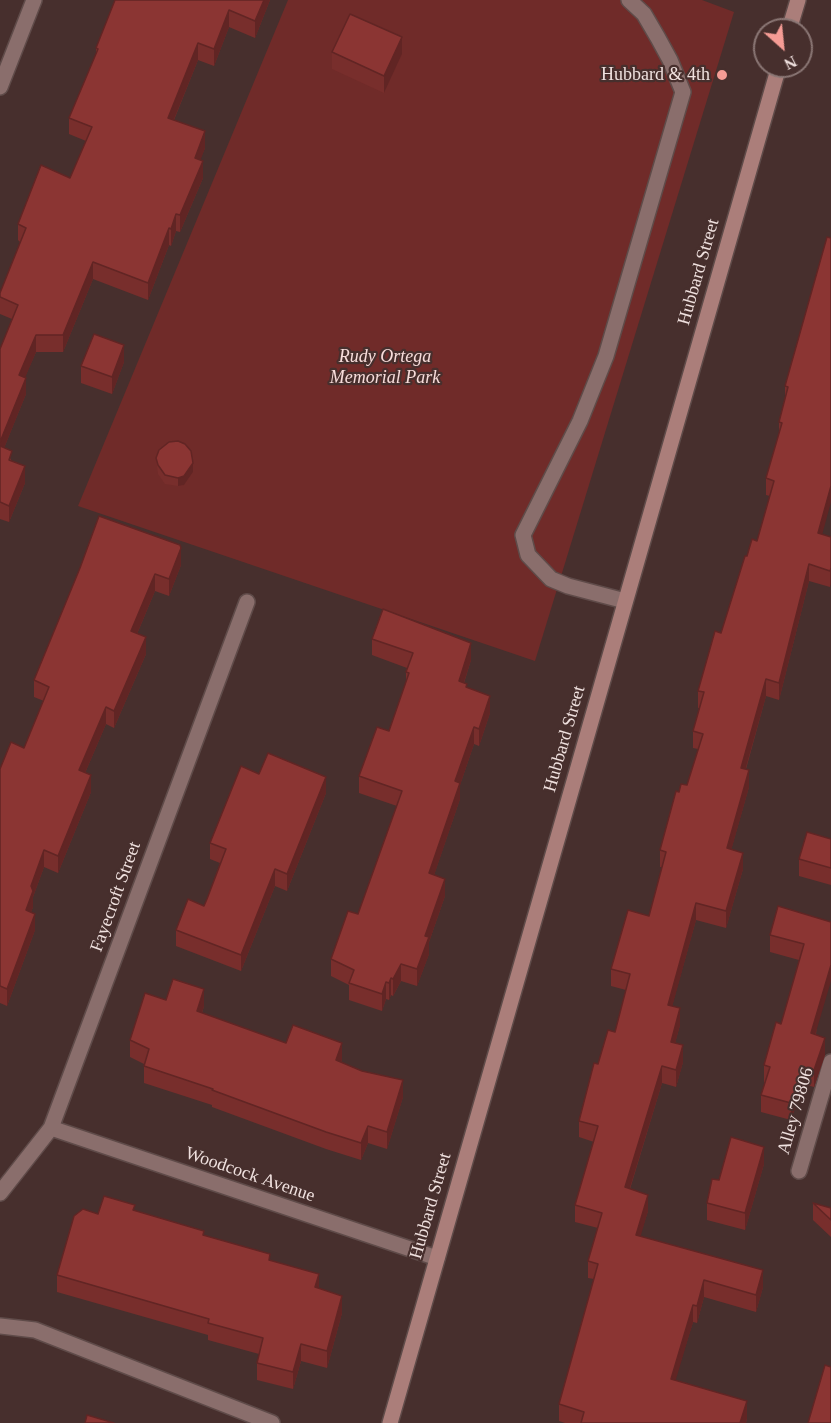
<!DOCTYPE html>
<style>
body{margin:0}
#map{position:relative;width:831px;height:1423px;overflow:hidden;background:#472f2d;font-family:"Times New Roman",serif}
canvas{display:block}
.north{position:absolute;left:753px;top:18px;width:60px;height:60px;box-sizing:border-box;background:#472f2d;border:2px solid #8a7674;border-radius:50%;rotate:153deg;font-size:16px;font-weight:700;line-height:24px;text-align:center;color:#efe0de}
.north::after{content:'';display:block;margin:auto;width:21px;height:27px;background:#f59c95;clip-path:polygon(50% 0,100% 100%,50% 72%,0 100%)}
</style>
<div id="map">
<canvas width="831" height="1423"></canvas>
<div class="north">N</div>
</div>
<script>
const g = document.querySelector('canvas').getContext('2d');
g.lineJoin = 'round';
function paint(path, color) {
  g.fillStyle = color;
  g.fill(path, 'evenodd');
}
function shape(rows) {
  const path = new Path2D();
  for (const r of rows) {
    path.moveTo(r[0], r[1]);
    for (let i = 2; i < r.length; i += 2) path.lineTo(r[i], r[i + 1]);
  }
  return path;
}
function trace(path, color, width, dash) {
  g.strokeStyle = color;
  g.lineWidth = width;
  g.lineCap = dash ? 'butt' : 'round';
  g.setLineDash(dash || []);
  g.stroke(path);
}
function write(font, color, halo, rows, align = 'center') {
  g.font = font + ' "Times New Roman",serif';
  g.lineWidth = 4.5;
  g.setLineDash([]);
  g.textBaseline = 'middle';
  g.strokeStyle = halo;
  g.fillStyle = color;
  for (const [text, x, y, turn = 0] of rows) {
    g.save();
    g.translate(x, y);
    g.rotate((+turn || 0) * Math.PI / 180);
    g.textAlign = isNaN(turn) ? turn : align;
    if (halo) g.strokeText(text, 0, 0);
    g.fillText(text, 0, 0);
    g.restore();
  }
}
paint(shape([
 [288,0,702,0,734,12,535,661,78,506]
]), '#702b29');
const lane = shape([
 [625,601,568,586,551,579,528,555,523,535,580,421,606,356,683,92,670,60,658,38,644,14,629,0],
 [799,1171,831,1062],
 [0,1326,35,1330,272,1423]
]);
const street = shape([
 [0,87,34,0],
 [51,1128,437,1258],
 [0,1193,51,1128,247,602]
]);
const secondary = shape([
 [789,30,798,0],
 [390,1423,779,66]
]);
trace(lane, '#5f4b49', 18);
trace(street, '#5f4b49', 18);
trace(secondary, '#5f4b49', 18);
trace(lane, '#8a6e6c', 15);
trace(street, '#8a6e6c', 15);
trace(secondary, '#ab7e7a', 15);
paint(shape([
 [115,0,270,0,255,38,229,27,214,66,198,60,174,120,205,148,200,160,203,178,180,232,176,231,171,246,169,245,148,300,93,279,63,352,36,352,25,377,26,394,4,448,25,483,9,522,0,519,0,349,12,319,0,314,0,293,20,242,18,240,18,224,70,178,86,141,69,134,69,118,96,54,96,48],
 [332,52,402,54,384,93,332,69],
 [792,361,822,534,831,537,830,587,809,581,779,700,766,696,746,769,749,787,731,850,743,869,726,928,696,920,672,1006,680,1025,675,1043,683,1062,676,1087,662,1083,630,1189,648,1211,640,1236,763,1287,756,1312,704,1297,697,1323,693,1322,675,1380,747,1418,746,1423,565,1423,559,1421,559,1404,594,1279,588,1278,588,1261,598,1228,575,1222,575,1205,594,1142,579,1137,579,1121,598,1064,615,1032,626,990,611,986,611,969,649,916,662,867,660,867,660,850,679,792,687,785,698,749,693,748,693,731,700,708,698,708,698,691,721,633,747,556,757,541,770,496,766,495,766,478,779,433,779,422,785,397,785,386],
 [124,362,112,394,81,383,81,366],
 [156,458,193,472,184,485,178,486,165,484,158,474],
 [181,565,169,596,155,591,137,634,146,654,114,728,106,724,85,773,91,792,58,873,44,867,33,897,33,907,31,912,35,930,7,1006,0,1003,0,769,24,748,44,701,34,697,34,680,80,568],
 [372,639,471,660,464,683,467,688,490,713,479,746,474,744,460,785,460,799,434,875,445,896,429,942,429,954,417,986,401,981,393,996,391,995,389,1000,386,999,382,1011,349,1000,349,985,331,976,331,959,358,914,397,806,359,793,359,776,389,731,406,684,406,672,407,668,372,655],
 [259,774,326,793,287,891,275,886,241,971,176,946,176,930,204,906,207,899,220,863,210,859,210,843],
 [831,839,831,885,799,876,799,859],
 [831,922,816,1034,825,1055,814,1087,803,1084,791,1120,761,1112,761,1095,765,1083,764,1082,764,1065,781,1024,799,960,770,952,770,935],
 [166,1000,204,1006,202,1013,286,1043,342,1060,341,1062,403,1097,387,1149,368,1143,361,1160,326,1149,212,1107,212,1105,144,1083,144,1064,130,1057,130,1040],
 [764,1164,745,1230,707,1220,707,1203,719,1180],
 [813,1203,831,1208,831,1237,813,1220],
 [135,1211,270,1261,319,1288,342,1313,327,1368,301,1361,293,1389,257,1380,257,1363,259,1354,208,1340,208,1335,57,1292,57,1275]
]), '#782e2c');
paint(shape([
 [264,0,270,0,255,38,255,21],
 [229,10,229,27,214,66,214,49],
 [402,37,402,54,384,93,384,76],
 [198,43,198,60,168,134,168,118],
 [205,131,205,148,195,175,195,158],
 [203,161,203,178,180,232,180,215],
 [176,214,176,231,171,246,171,229],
 [169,228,169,245,148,300,148,283],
 [93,262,93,279,63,352,63,335],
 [36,335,36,352,19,392,19,375],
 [124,345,124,362,112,394,112,377],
 [26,378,26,394,0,458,0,442],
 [193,463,193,472,184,485,178,486,178,478],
 [25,466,25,483,9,522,9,506],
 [831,486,831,502,818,550,818,533],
 [181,548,181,565,169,596,169,579],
 [809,564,809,581,779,700,779,683],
 [831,568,831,584,830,587,830,571],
 [155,574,155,591,131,648,131,631],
 [146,637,146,654,114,728,114,711],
 [471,643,471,660,459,698,459,681],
 [766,679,766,696,741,785,741,768],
 [490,696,490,713,479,746,479,729],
 [106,707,106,724,79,787,79,770],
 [474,727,474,744,460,785,460,799,429,890,429,873,455,781],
 [749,770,749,787,727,865,727,848],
 [91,775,91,792,58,873,58,856],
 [326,777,326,793,287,891,287,874],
 [44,850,44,867,33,897,33,907,26,927,26,910,31,886],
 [743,853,743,869,726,928,726,911],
 [275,869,275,886,241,971,241,955],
 [445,879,445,896,429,942,429,954,417,986,417,969,425,936],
 [696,903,696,920,668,1022,668,1005],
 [35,914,35,930,7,1006,7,989],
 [401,964,401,981,393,996,393,979],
 [831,965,831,981,811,1049,811,1033],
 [391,978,391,995,389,1000,389,983],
 [386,982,386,999,382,1011,382,994],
 [204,989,204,1006,197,1028,197,1011],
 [680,1008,680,1025,671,1059,671,1042],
 [825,1038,825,1055,814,1087,814,1070],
 [342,1043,342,1060,336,1077,336,1060],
 [683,1045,683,1062,676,1087,676,1070],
 [662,1066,662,1083,625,1204,625,1187],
 [803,1067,803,1084,791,1120,791,1103],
 [403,1080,403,1097,387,1149,387,1132],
 [368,1126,368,1143,361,1160,361,1143],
 [764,1147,764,1164,745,1230,745,1213],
 [648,1195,648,1211,636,1252,636,1235],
 [763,1270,763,1287,756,1312,756,1295],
 [319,1274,319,1291,315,1287],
 [704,1280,704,1297,697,1323,697,1306],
 [342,1296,342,1313,327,1368,327,1351],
 [693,1305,693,1322,671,1396,671,1379],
 [301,1344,301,1361,293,1389,293,1372],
 [747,1401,747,1418,746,1423,740,1423]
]), '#612524');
const building = shape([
 [115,0,264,0,255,21,229,10,214,49,198,43,168,118,205,131,195,158,203,161,180,215,176,214,171,229,169,228,148,283,93,262,63,335,36,335,19,375,26,378,0,442,0,349,18,305,0,297,0,293,26,228,18,224,41,165,70,178,92,127,69,118,98,49,96,48,115,0],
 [350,14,402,37,384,76,332,52,350,14],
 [827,237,831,238,831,486,818,533,831,537,831,568,830,571,809,564,779,683,766,679,741,768,749,770,727,848,743,853,726,911,696,903,668,1005,680,1008,671,1042,683,1045,676,1070,662,1066,625,1187,648,1195,636,1235,763,1270,756,1295,704,1280,697,1306,693,1305,671,1379,747,1401,740,1423,581,1423,584,1412,559,1404,598,1264,588,1261,602,1213,575,1205,598,1126,579,1121,594,1063,598,1064,608,1030,615,1032,630,974,611,969,628,910,649,916,666,852,660,850,676,791,679,792,681,784,687,785,703,734,693,731,704,692,698,691,715,631,721,633,745,556,747,556,752,539,757,541,774,481,766,478,782,423,779,422,788,387,785,386,827,237],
 [94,334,124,345,112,377,81,366,94,334],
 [178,441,185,444,191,451,193,463,184,476,178,478,165,475,158,465,156,458,159,450,169,442,178,441],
 [0,446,12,451,9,460,25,466,9,506,0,502,0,446],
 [99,516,180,545,181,548,169,579,155,574,131,631,146,637,114,711,106,707,79,770,91,775,58,856,44,850,31,886,33,891,26,910,35,914,7,989,0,986,0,769,11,742,24,748,49,687,34,680,80,568,99,516],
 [383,609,471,643,459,681,467,684,466,687,490,696,479,729,474,727,455,781,460,783,429,873,445,879,425,936,429,937,417,969,401,964,393,979,391,978,389,983,386,982,382,994,349,983,354,970,331,959,348,911,358,914,402,791,359,776,377,727,389,731,409,673,406,672,413,653,372,639,383,609],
 [268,753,326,777,287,874,275,869,241,955,176,930,188,899,204,906,207,899,226,849,210,843,241,766,259,774,268,753],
 [807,832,831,839,831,868,799,859,807,832],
 [778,906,831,922,831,965,811,1033,825,1038,814,1070,803,1067,791,1103,761,1095,770,1067,764,1065,776,1022,781,1024,804,944,770,935,778,906],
 [173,979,204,989,197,1011,286,1043,293,1025,342,1043,336,1060,362,1071,403,1080,387,1132,368,1126,361,1143,326,1132,212,1090,213,1089,144,1066,149,1049,130,1040,145,993,166,1000,173,979],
 [731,1137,764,1147,745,1213,707,1203,712,1179,719,1180,731,1137],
 [104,1196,135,1205,133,1210,204,1231,203,1235,270,1254,269,1260,319,1274,315,1287,342,1296,327,1351,301,1344,293,1372,257,1363,263,1338,208,1323,209,1319,57,1275,74,1216,83,1209,98,1214,104,1196],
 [813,1203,831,1208,831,1220,813,1203],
 [825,1365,831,1367,831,1423,808,1423,825,1365],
 [87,1415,114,1423,85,1423,87,1415]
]);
paint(building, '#8b3533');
trace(building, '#612524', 1.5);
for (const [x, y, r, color] of [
 [722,75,6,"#f59c95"]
]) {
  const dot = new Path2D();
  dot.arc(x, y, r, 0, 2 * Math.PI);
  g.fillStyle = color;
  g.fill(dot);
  trace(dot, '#472f2d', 2);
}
write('18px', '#efe0de', '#472f2d', [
 ["Hubbard & 4th",710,75]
], 'right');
write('18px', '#efe0de', '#472f2d', [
 ["Hubbard Street",699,272,-74],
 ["Hubbard Street",565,739,-74],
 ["Fayecroft Street",116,897,-70],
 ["Alley 79806",796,1111,-74],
 ["Woodcock Avenue",250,1175,19],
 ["Hubbard Street",431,1206,-74]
]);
write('italic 18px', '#f7dcda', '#472f2d', [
 ["Rudy Ortega",385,357],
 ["Memorial Park",385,378]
]);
</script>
